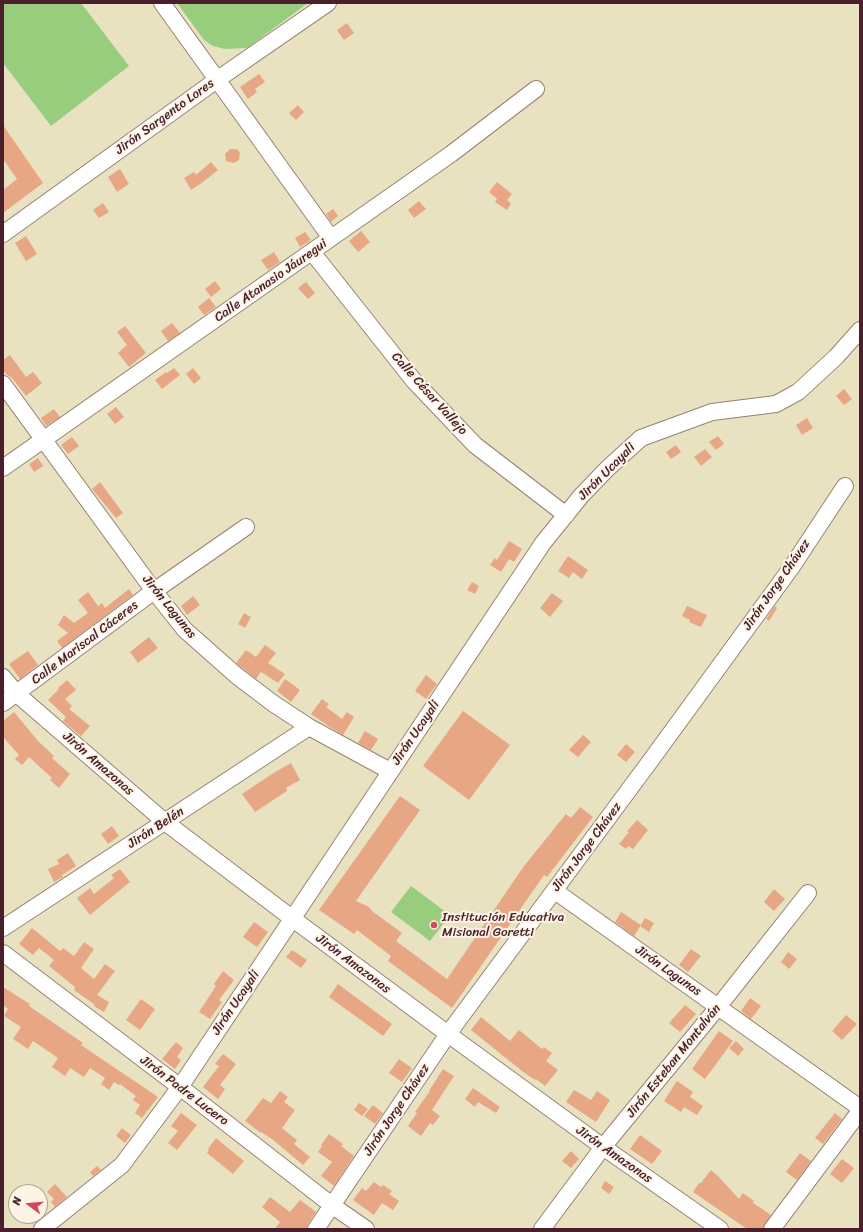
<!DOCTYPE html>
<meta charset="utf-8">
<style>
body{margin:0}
#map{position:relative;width:863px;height:1232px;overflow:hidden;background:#e8e2c0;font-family:Sriracha,sans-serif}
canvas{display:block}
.frame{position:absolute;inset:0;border:4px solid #4a1f2b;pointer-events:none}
.north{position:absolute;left:8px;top:1184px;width:40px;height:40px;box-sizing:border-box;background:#fcf5e5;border:1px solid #b59f9b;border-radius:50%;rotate:286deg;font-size:11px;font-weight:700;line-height:16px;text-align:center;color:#4a1f2b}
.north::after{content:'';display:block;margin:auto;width:14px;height:18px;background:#d1495b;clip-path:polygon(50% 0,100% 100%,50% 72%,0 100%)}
</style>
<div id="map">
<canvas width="863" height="1232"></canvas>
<div class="frame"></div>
<div class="north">N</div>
</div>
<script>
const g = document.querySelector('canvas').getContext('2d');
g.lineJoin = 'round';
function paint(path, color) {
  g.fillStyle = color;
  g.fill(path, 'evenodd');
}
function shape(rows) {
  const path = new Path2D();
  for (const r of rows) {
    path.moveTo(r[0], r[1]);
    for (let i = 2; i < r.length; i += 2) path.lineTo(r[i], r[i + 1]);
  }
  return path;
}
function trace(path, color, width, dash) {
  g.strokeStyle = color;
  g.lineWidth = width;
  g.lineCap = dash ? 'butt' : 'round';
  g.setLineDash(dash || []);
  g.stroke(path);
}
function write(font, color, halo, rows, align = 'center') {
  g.font = font + ' Sriracha,sans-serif';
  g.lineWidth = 4;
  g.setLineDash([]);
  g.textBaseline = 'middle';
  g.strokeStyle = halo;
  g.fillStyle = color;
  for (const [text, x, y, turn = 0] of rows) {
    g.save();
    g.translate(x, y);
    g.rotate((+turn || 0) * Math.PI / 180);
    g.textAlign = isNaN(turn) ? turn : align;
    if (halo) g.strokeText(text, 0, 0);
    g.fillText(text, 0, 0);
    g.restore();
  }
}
paint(shape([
 [3,3,81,3,129,66,51,126,3,63],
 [177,3,308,3,247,48,225,49,213,46,204,40],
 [411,886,450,915,430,941,391,912]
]), '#99cd7e');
paint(shape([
 [347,23,354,33,344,40,337,30],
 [259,74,265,82,255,89,257,92,248,99,240,87],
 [298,105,304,112,296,120,289,113],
 [3,125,43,183,3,213,3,190,17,179,3,159],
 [230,149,237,149,240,153,239,160,234,163,226,161,225,154],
 [211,162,218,170,203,182,191,190,184,178,194,172,196,175],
 [120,169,129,184,117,192,108,177],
 [497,182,512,194,507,200,511,204,507,210,495,202,497,199,489,192],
 [419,201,426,209,414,218,408,210],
 [103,203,109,212,99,218,93,210],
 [333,209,338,216,331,222,326,214],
 [361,231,370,242,358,252,349,241],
 [305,232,311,240,300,247,295,238],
 [26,236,37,254,26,261,15,243],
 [274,252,280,262,268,270,261,260],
 [215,281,221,289,211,297,205,289],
 [306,282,315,293,308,299,298,288],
 [209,298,216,307,204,315,198,307],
 [172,323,180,333,168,341,161,331],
 [125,326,146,353,129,367,118,353,127,345,117,332],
 [10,355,26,377,33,372,42,383,26,396,12,378,7,375,3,370,3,360],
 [174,368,180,375,162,389,155,380,166,372,167,373],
 [193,368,201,378,194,384,186,374],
 [844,389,852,399,844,405,836,396],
 [116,407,124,417,115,424,107,414],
 [54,409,60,417,46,426,41,418],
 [807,418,813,428,802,435,796,425],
 [718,436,724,444,716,450,709,442],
 [72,437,79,446,68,454,61,445],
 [676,445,681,452,671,459,666,452],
 [705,449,712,457,701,466,694,457],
 [38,458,43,466,34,472,29,464],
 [100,482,123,513,116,518,92,489],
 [509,541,522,549,514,562,509,559,501,572,490,565,495,558,497,560],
 [568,556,588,570,582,579,573,572,569,578,558,571],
 [472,582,479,586,475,594,467,590],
 [129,589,133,595,62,648,57,641,68,633,58,625,64,615,74,623,88,613,78,600,88,592,98,606,102,603,105,608],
 [552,593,563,601,550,617,540,608],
 [193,596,200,605,187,615,181,606],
 [687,606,707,615,701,627,689,622,690,620,682,616],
 [775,606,777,608,769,621,766,619],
 [244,613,251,617,245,628,238,624],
 [149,637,158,648,138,663,130,652],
 [265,645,276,653,268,663,285,674,278,683,261,672,256,679,236,663,246,650,256,657],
 [28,651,38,665,20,679,9,664],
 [426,675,437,684,426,699,415,691],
 [285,679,300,690,291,702,277,691],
 [67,680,76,690,65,699,72,706,69,709,90,726,81,736,63,721,66,717,48,700,59,689,58,688],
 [322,699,329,704,326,707,342,719,347,712,354,717,343,735,330,727,311,714],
 [463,711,510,745,469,800,423,766],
 [14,712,38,741,54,756,52,758,70,774,59,788,50,780,52,778,29,757,22,765,15,759,19,755,3,737,3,721],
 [365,731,378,739,371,750,358,743],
 [583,735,591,742,578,757,569,750],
 [626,744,635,752,626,762,617,755],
 [291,763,300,780,286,788,287,791,255,812,242,794,275,772],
 [400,796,420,810,356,901,369,907,372,911,402,933,396,941,447,979,524,866,566,814,571,818,580,807,593,817,547,877,544,875,452,1008,388,961,391,956,357,930,354,934,319,910],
 [637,820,648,830,633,849,628,846,626,849,619,844,629,832,627,831],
 [112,826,119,836,108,844,101,834],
 [68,853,76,866,62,875,63,877,54,882,48,869,59,864,57,860],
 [120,869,130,882,90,915,77,898,90,888,94,894,114,878,111,875],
 [774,889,785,899,774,911,764,902],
 [621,912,641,925,634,936,615,922],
 [645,918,654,923,649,932,640,926],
 [254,922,268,932,257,947,243,937],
 [32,928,60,951,63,948,74,956,84,942,94,949,81,968,94,979,105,964,115,971,97,995,109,1002,104,1012,94,1006,95,1005,74,990,75,987,49,966,54,960,39,948,33,955,19,944],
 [691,949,701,956,688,972,679,965],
 [292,950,307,960,301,968,286,957],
 [788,952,797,959,789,969,781,962],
 [223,971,234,980,219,1000,222,1002,210,1019,199,1012,216,986,214,984],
 [338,984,392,1024,383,1036,329,997],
 [3,987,30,1004,29,1006,83,1043,81,1045,158,1097,142,1118,135,1113,140,1105,133,1100,136,1096,120,1084,119,1085,114,1082,109,1090,101,1084,105,1078,90,1068,84,1077,70,1068,65,1076,52,1067,58,1058,33,1041,28,1049,13,1039,21,1027,4,1016,8,1009,3,1005],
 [750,998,761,1006,751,1019,741,1011],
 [141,999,155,1009,140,1030,126,1020],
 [685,1005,696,1014,680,1032,669,1023],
 [846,1015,857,1024,842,1040,832,1031],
 [481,1017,510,1041,519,1030,542,1049,544,1047,552,1053,546,1061,558,1070,545,1086,536,1079,535,1080,522,1071,471,1030],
 [719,1031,733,1041,705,1079,692,1069],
 [736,1041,744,1049,738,1056,729,1048],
 [176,1042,183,1048,177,1057,181,1060,175,1069,162,1059],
 [223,1054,236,1064,220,1085,225,1089,218,1099,203,1087,219,1066,215,1064],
 [399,1059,412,1068,402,1082,389,1073],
 [443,1069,454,1076,432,1110,440,1116,433,1125,430,1123,421,1136,408,1126,417,1113,415,1112,430,1091,429,1091],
 [677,1081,693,1092,690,1097,703,1106,697,1115,684,1107,681,1112,664,1101],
 [473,1088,500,1107,496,1113,478,1102,475,1107,465,1099],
 [574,1090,591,1100,597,1091,610,1100,596,1122,566,1102],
 [280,1091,288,1097,284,1102,295,1110,282,1128,297,1140,294,1144,310,1157,303,1165,272,1139,261,1132,261,1133,245,1121,263,1098,271,1103],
 [359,1103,368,1109,362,1116,354,1110],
 [373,1105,383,1113,375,1124,364,1116],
 [181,1113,197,1125,177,1150,168,1143,178,1131,171,1126],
 [835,1113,842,1119,823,1144,815,1138],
 [122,1128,131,1135,125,1143,116,1136],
 [329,1134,343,1144,341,1146,354,1156,334,1186,321,1176,332,1162,318,1152,322,1146,321,1145],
 [640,1135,662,1151,652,1164,630,1149],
 [216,1138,244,1161,233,1174,207,1153,209,1150,208,1149],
 [571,1151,579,1159,571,1168,562,1161],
 [800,1153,811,1161,797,1180,786,1172],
 [842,1159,854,1168,842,1183,830,1174],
 [97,1166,101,1170,93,1176,90,1172],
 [711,1170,719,1177,739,1199,743,1193,754,1201,753,1203,771,1215,762,1229,747,1229,693,1192,699,1183,701,1183],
 [605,1181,614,1187,609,1194,601,1188],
 [374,1182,381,1187,383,1185,392,1191,389,1194,399,1201,393,1210,382,1203,374,1215,353,1200,362,1188,366,1191],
 [55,1184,67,1197,55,1207,51,1202,54,1199,47,1192],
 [270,1197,290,1212,300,1200,316,1212,308,1224,307,1229,275,1229,280,1222,262,1207]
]), '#e8a784');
const minor = shape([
 [162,3,331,238],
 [3,234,218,79,328,3],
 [312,252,414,381,475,445,566,515],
 [3,384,154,591,185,630,237,676,274,704,309,727,390,771],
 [3,468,451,154,536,89],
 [3,677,17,694,165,822,293,919,448,1034,603,1147,720,1229],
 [3,703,154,591,246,527],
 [555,891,860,1108],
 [3,928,309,727],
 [3,953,180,1087,333,1206,366,1229],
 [42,1229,122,1165,180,1087,543,543,581,496,607,469,641,438,712,412,776,404,798,392,836,357,860,330],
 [316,1229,448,1034,651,760,791,568,845,486],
 [542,1229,603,1147,718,1007,808,893],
 [772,1229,860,1111]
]);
trace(minor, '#998076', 18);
trace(minor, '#fff', 16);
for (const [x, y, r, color] of [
 [434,925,4,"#d1495b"]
]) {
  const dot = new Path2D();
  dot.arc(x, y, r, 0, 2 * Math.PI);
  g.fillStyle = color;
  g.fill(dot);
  trace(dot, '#fcf5e5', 1.5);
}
write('13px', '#4a1f2b', '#fcf5e5', [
 ["Jirón Sargento Lores",165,117,-36],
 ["Calle Atanasio Jáuregui",271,281,-35],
 ["Calle César Vallejo",429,394,48],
 ["Jirón Ucayali",607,472,-45],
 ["Jirón Jorge Chávez",777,585,-55],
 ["Jirón Lagunas",169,607,51],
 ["Calle Mariscal Cáceres",85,643,-37],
 ["Jirón Ucayali",416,733,-56],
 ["Jirón Amazonas",98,764,41],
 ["Jirón Belén",156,828,-33],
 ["Jirón Jorge Chávez",587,847,-53],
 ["Jirón Amazonas",353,964,37],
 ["Jirón Lagunas",668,971,35],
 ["Jirón Ucayali",236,1003,-56],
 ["Jirón Esteban Montalván",674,1061,-51],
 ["Jirón Padre Lucero",184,1091,37],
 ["Jirón Jorge Chávez",397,1110,-56],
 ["Jirón Amazonas",614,1155,35]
]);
write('13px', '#4a1f2b', '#fcf5e5', [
 ["Institución Educativa",442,918],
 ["Misional Goretti",442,933]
], 'left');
</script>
